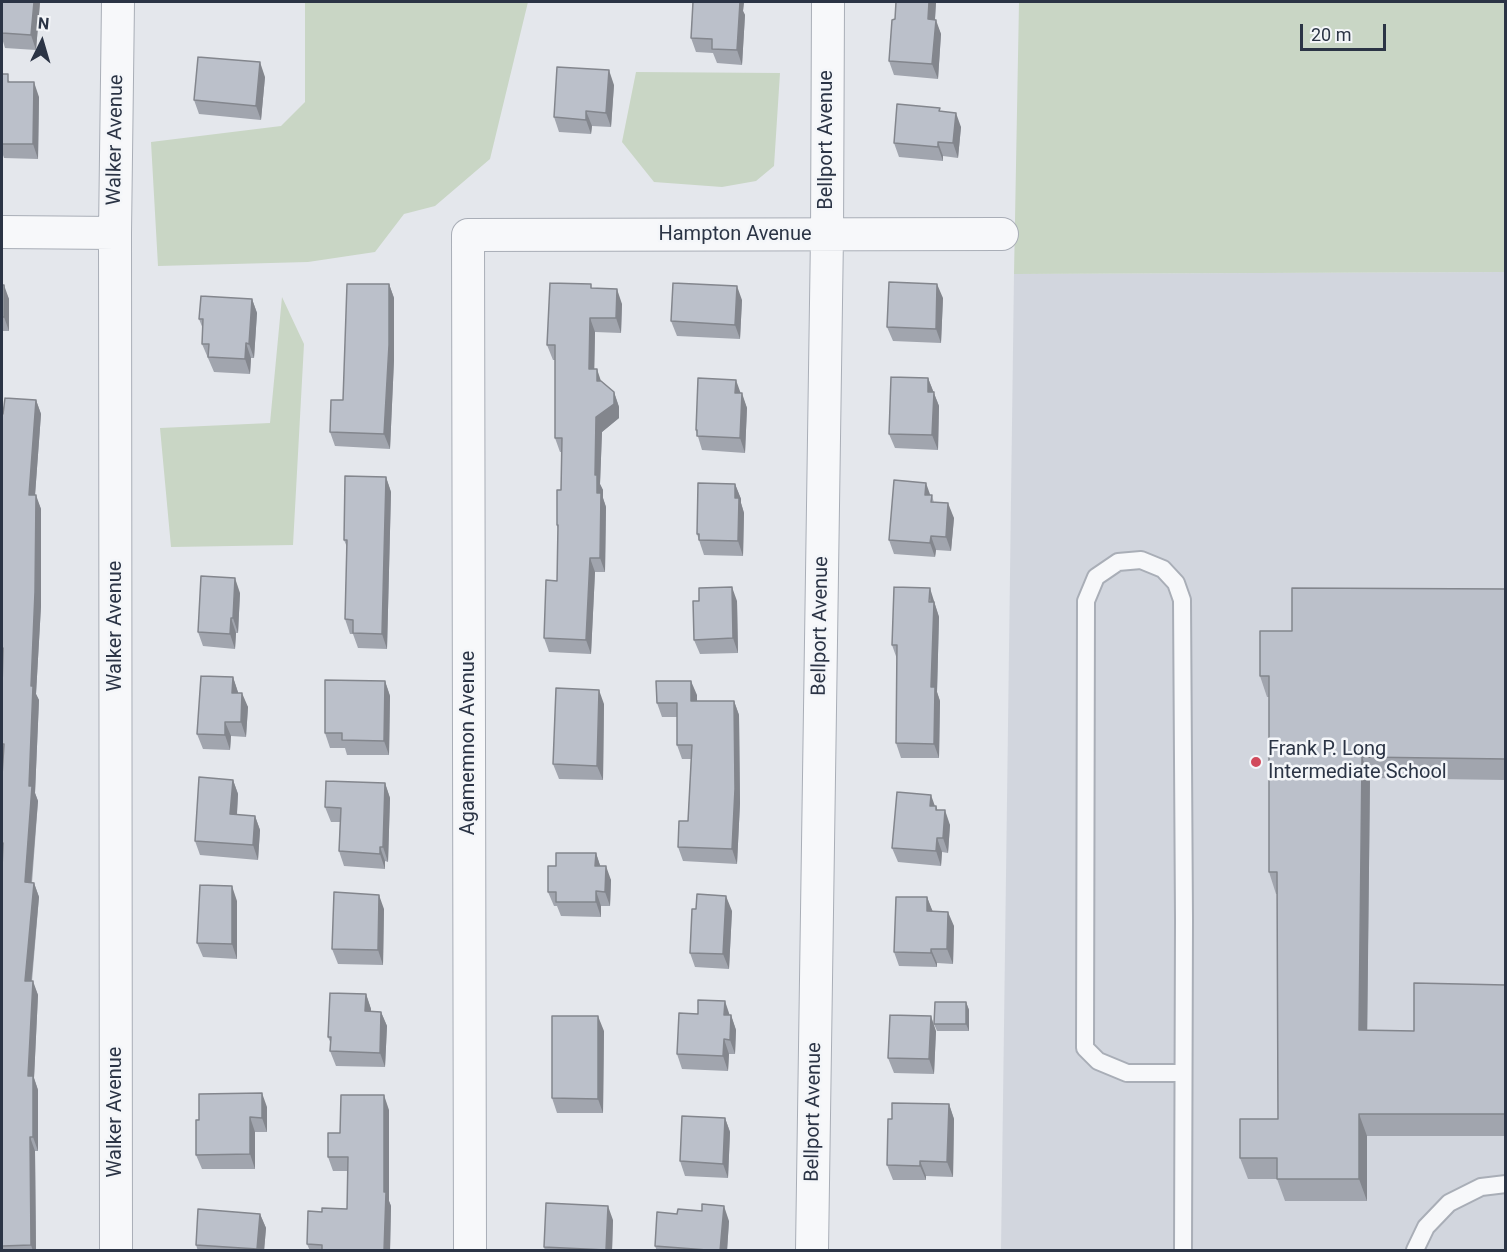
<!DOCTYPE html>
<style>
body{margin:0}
#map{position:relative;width:1507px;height:1252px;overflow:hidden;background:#e4e7ec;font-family:Roboto,sans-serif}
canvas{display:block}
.frame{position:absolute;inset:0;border:3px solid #2b3445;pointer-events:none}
.north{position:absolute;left:12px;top:12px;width:60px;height:60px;-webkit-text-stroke:4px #f4f6f9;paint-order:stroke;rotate:5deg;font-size:16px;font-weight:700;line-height:24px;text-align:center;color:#2b3445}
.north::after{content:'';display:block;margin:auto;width:21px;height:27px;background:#2b3445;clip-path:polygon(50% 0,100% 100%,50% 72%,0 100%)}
.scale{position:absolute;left:1300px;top:24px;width:86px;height:27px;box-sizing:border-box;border:3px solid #2b3445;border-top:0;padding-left:8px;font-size:18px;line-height:21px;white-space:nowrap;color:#2b3445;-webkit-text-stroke:4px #f4f6f9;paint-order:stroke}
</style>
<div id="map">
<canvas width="1507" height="1252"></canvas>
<div class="frame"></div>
<div class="north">N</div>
<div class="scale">20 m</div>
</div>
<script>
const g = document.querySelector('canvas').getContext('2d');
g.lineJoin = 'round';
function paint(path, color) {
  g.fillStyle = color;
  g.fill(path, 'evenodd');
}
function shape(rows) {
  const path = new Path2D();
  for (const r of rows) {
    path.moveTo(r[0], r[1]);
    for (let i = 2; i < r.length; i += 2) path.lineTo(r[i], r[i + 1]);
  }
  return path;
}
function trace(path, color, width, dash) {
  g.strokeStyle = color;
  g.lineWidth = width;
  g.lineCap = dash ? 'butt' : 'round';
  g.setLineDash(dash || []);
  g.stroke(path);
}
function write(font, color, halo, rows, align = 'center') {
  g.font = font + ' Roboto,sans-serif';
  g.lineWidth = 5;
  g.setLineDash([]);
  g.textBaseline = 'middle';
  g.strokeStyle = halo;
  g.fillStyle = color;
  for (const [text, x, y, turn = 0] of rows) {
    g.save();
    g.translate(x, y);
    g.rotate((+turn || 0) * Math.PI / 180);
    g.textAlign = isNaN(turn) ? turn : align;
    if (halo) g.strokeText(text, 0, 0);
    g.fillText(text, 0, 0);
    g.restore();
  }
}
paint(shape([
 [1505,272,1505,1250,1001,1250,1014,274]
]), '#d2d6de');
paint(shape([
 [305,2,528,2,490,159,435,206,404,214,375,252,308,262,158,266,151,142,281,126,305,102],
 [1019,2,1505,2,1505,272,1014,274],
 [636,72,780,73,774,166,756,181,722,187,654,182,622,142],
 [282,297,304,344,293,545,171,547,160,428,270,423]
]), '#c9d6c5');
const lane = shape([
 [1183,1073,1127,1073,1098,1061,1085,1048,1086,601,1096,577,1118,562,1141,560,1163,569,1176,583,1182,600,1184,920,1183,1250],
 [1415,1250,1426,1227,1449,1203,1481,1187,1506,1184]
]);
const street = shape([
 [2,232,115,233],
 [116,1250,115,233,118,2],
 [470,1250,468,235,1002,234],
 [812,1250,827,235,828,2]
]);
trace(lane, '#a9aeb7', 20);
trace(street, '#a9aeb7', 34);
trace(lane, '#f7f8fa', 16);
trace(street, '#f7f8fa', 32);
paint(shape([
 [2,2,40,2,36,50,5,48,2,38],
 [693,2,744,2,743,11,745,15,742,65,717,63,713,53,696,52,691,38],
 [896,2,936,2,935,20,941,34,938,79,894,75,889,61,895,19],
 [2,74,10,82,39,97,38,159,4,158,2,152],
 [265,77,261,120,199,114,194,100],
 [614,85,611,127,592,126,591,134,559,132,554,117],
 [941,111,961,127,958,158,943,156,943,161,899,157,894,143],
 [389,284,394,298,394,360,390,449,335,446,330,432],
 [2,285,9,299,9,331,2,331],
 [593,288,622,304,621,333,595,332,594,369,601,381,614,392,619,407,619,418,602,432,600,484,603,490,603,498,606,507,605,572,595,572,591,654,549,652,544,638,557,581,558,529,557,525,561,490,562,452,560,452,555,438,555,360,553,360,547,345],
 [943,298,941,343,893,341,887,327],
 [252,299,257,313,254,358,251,358,250,374,214,372,202,344,203,329,199,319],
 [742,300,740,339,677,336,671,321],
 [928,378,939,406,938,450,895,448,889,434],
 [741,393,747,408,745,453,702,450,696,430],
 [36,400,41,414,35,495,41,509,41,606,36,694,39,700,35,793,38,801,32,883,34,883,39,897,32,981,38,995,34,1078,38,1090,38,1151,35,1151,36,1251,2,1251,2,776,3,759,2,758,2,414,3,414],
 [386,477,391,492,387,649,358,648,353,634,350,634,345,619,347,547,344,540],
 [735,484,741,499,741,503,744,513,743,556,704,555,697,534],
 [931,495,932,495,934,503,954,518,951,551,936,550,935,557,894,554,889,540],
 [1506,589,1506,780,1370,778,1367,1030,1414,1031,1506,985,1506,1136,1367,1136,1367,1201,1285,1201,1277,1179,1248,1179,1240,1158,1278,1119,1277,894,1276,894,1269,872,1269,697,1267,697,1260,676,1292,631],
 [240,593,238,633,236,633,235,649,203,646,198,632],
 [699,601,737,601,738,653,700,654,694,640],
 [935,603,935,605,939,617,937,692,940,701,939,758,901,758,896,743,897,659,892,645],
 [233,677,238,693,248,707,246,737,231,736,230,750,203,749,197,734],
 [385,681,390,696,389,755,347,755,345,748,330,748,325,733],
 [697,695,697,701,734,701,739,715,740,803,737,864,683,861,678,847,688,821,691,759,682,759,677,745,677,717,662,717,657,703],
 [604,704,603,780,559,779,553,764],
 [233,780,238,794,237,815,255,816,260,830,258,860,200,855,195,841],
 [385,783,390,798,388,862,385,861,385,869,344,866,339,851,340,822,331,822,325,807],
 [935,806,936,806,937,810,950,825,948,853,942,852,941,866,898,862,892,848],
 [596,853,600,866,611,880,610,906,601,906,601,917,561,916,557,906,554,906,548,892,556,866],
 [927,897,932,911,954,926,953,964,937,963,937,967,899,966,894,952],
 [237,901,237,959,203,957,197,943],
 [384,909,383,965,338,964,332,949],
 [732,911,729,969,695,967,690,953],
 [366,994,371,1009,371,1011,381,1012,387,1026,385,1067,336,1066,330,1051,331,1044,328,1037],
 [966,1002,969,1010,969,1031,937,1031,934,1024],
 [730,1015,731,1015,736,1030,735,1054,729,1054,728,1071,682,1069,677,1054],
 [604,1031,603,1113,557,1113,552,1098],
 [936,1031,934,1074,894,1073,888,1058],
 [949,1104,954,1119,953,1177,926,1176,926,1180,893,1180,887,1165,892,1119],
 [267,1107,267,1132,255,1132,255,1169,202,1169,196,1155,196,1120],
 [389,1110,389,1201,391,1206,390,1251,310,1251,307,1244,322,1212,347,1209,348,1171,333,1171,328,1157,340,1133],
 [725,1118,730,1132,728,1178,685,1176,680,1161],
 [260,1214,266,1228,264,1251,198,1251,196,1245],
 [613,1220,612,1251,545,1251,544,1247],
 [729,1221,727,1251,657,1251,655,1246]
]), '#a1a5ae');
paint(shape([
 [34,2,40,2,36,50,31,35],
 [738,2,744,2,743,11,745,15,742,65,737,50],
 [929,2,936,2,934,34,928,19],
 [936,20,941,34,938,79,932,64],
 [260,62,265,77,261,120,256,106],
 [609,70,614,85,611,127,606,113],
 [34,82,39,97,38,159,33,144],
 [586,111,592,126,591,134,586,120],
 [956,113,961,127,958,158,953,143],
 [938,142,943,156,943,161,938,147],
 [389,284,394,298,394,360,390,449,384,434],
 [937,284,943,298,941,343,936,329],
 [4,285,9,299,9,331,4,317],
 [737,286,742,300,740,339,735,325],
 [617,289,622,304,621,333,616,318],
 [252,299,257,313,254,358,249,344],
 [590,318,595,332,594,384,589,369],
 [246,343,251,358,250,374,245,359],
 [597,369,602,384,597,381],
 [928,378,939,406,938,450,932,435,928,392],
 [736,380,741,394,735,393],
 [614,392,619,407,619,418,602,432,600,484,603,490,603,498,606,507,605,572,600,558,597,493,595,475,596,417],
 [742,393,747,408,745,453,740,438],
 [36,400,41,414,34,509,29,495],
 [386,477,391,492,387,649,382,634],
 [926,483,931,497,925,495],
 [735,484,741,499,741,503,744,513,743,556,738,541,735,498],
 [36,495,41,509,41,606,36,694,39,700,35,793,38,801,30,897,25,882,29,786,31,686],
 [948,503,954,518,951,551,946,537],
 [931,536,936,550,935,557,930,543],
 [590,558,595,572,591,654,586,640],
 [235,578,240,593,238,633,233,618],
 [732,587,737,601,738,653,733,638],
 [930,588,939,617,937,692,940,701,939,758,934,744,931,687],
 [231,618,236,633,235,649,230,634],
 [233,677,238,692,238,707,232,693],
 [385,681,390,696,389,755,384,741],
 [691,681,697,695,697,715,691,701],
 [599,690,604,704,603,780,597,766],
 [242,693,248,707,246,737,241,722],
 [734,701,739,715,740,803,737,864,732,849],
 [225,722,231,736,230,750,225,735],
 [1362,757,1370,778,1367,1051,1359,1030],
 [233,780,238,794,236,829,230,814],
 [385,783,390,798,388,862,383,847],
 [931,795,936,809,936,806,941,821,930,806],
 [945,810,950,825,948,853,943,838],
 [255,816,260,830,258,860,253,845],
 [937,838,942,852,941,866,936,851],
 [380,847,385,861,385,869,380,854],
 [596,853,601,868,595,866],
 [606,866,611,880,610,906,605,892],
 [34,883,39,897,30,995,25,981],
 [232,886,237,901,237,959,232,944],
 [596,891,601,906,601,917,596,902],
 [379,895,384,909,383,965,378,950],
 [726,896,732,911,729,969,723,954],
 [927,897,933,912,927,911],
 [948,912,954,926,953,964,947,949],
 [931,949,937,963,937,967,931,953],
 [33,981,38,995,34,1078,38,1090,38,1151,33,1137,28,1076],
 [366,994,371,1009,370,1025,365,1011],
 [725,1001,730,1016,724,1015],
 [966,1002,969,1010,969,1031,966,1024],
 [381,1012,387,1026,385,1067,380,1053],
 [731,1015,736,1030,735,1054,730,1040],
 [598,1016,604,1031,603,1113,598,1099],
 [931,1016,936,1031,934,1074,929,1059],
 [724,1039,729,1054,728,1071,723,1056],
 [262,1093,267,1107,267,1132,262,1118],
 [384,1095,389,1110,389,1201,391,1206,390,1251,384,1251],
 [949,1104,954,1119,953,1177,947,1162],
 [1359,1114,1367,1136,1367,1201,1359,1179],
 [250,1117,255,1132,255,1169,250,1154],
 [725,1118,730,1132,728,1178,723,1164],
 [30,1137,35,1151,36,1251,33,1251,31,1245],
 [920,1161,926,1176,926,1180,920,1166],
 [608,1206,613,1220,612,1251,606,1251,606,1250],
 [724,1206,729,1221,727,1251,720,1251],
 [260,1214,266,1228,264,1251,258,1251,257,1249]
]), '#83868d');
const building = shape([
 [2,2,34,2,31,35,2,33,2,2],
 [693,2,740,2,737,50,712,49,712,39,691,38,693,2],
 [896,2,929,2,928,19,936,20,932,64,889,61,892,20,895,19,896,2],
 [198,57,260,62,256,106,194,100,198,57],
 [557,67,609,70,606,113,586,111,586,120,554,117,557,67],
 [2,74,8,74,8,82,34,82,33,144,2,144,2,74],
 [897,104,940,108,939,111,956,113,953,143,938,142,938,147,894,143,897,104],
 [889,282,937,284,936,329,887,327,889,282],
 [550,283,591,284,591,288,617,289,616,318,590,318,589,369,597,369,597,381,601,381,614,392,614,404,596,417,595,475,597,475,597,493,601,493,600,558,590,558,586,640,544,638,546,580,557,581,558,525,557,525,557,490,561,490,562,438,555,438,555,345,547,345,550,283],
 [673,283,737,286,735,325,671,321,673,283],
 [347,284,389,284,389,345,384,434,330,432,331,400,343,400,347,284],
 [2,285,4,285,4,317,2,317,2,285],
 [201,296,252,299,249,344,246,343,245,359,208,357,209,344,202,344,203,319,199,319,201,296],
 [891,377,928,378,928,392,934,392,932,435,889,434,891,377],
 [698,378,736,380,735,393,742,393,740,438,697,436,697,430,696,430,698,378],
 [5,398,36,400,29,495,36,495,35,592,31,686,33,686,29,786,32,786,25,882,34,883,25,981,33,981,28,1076,33,1076,33,1137,30,1137,31,1245,2,1246,2,869,3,843,2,843,2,776,4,744,2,744,2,689,3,648,2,648,2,414,3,414,5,398],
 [345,476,386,477,382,634,353,633,353,620,345,619,347,540,344,540,345,476],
 [894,480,926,483,925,495,932,495,931,502,948,503,946,537,931,536,930,543,889,540,894,480],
 [698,483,735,484,735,498,739,498,738,541,699,540,699,534,697,534,698,483],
 [201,576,235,578,233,618,231,618,230,634,198,632,201,576],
 [732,587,733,638,694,640,693,601,699,601,699,588,732,587],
 [894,587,930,588,929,602,934,602,931,687,935,687,934,744,896,743,897,645,892,645,894,587],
 [1292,588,1506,589,1506,759,1362,757,1359,1030,1414,1031,1414,983,1506,985,1506,1114,1359,1114,1359,1179,1277,1179,1277,1158,1240,1158,1240,1119,1278,1119,1277,872,1269,872,1269,676,1260,676,1260,631,1292,631,1292,588],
 [201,676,233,677,232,693,242,693,241,722,225,722,225,735,197,734,201,676],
 [325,680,385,681,384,741,342,740,342,733,325,733,325,680],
 [656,681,691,681,691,701,734,701,735,789,732,849,678,847,679,821,688,821,692,745,677,745,677,703,657,703,656,681],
 [556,688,599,690,597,766,553,764,556,688],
 [199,777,233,780,230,814,255,816,253,845,195,841,199,777],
 [326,781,385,783,383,847,380,847,380,854,339,851,341,808,325,807,326,781],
 [897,792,931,795,930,806,936,806,936,810,945,810,943,838,937,838,936,851,892,848,897,792],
 [556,853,596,853,595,866,606,866,605,892,596,891,596,902,556,902,556,892,548,892,548,866,556,866,556,853],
 [200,885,232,886,232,944,197,943,200,885],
 [334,892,379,895,378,950,332,949,334,892],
 [697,894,726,896,723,954,690,953,692,909,696,909,697,894],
 [896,897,927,897,927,911,948,912,947,949,931,949,931,953,894,952,896,897],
 [330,993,366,994,365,1011,381,1012,380,1053,330,1051,331,1037,328,1037,330,993],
 [698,1000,725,1001,724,1015,731,1015,730,1040,724,1039,723,1056,677,1054,679,1013,698,1014,698,1000],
 [935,1002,966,1002,966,1024,934,1024,935,1002],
 [890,1015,931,1016,929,1059,888,1058,890,1015],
 [552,1016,598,1016,598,1099,552,1098,552,1016],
 [262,1093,262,1118,250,1117,250,1154,196,1155,196,1120,199,1120,199,1094,262,1093],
 [341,1095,384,1095,384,1192,386,1192,384,1251,322,1250,322,1245,307,1244,308,1211,322,1212,322,1208,347,1209,348,1157,328,1157,328,1133,340,1133,341,1095],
 [892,1103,949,1104,947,1162,920,1161,920,1166,887,1165,888,1119,892,1119,892,1103],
 [682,1116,725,1118,723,1164,680,1161,682,1116],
 [546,1203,608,1206,606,1250,544,1247,546,1203],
 [702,1204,724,1206,720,1251,655,1246,657,1212,677,1214,678,1209,702,1211,702,1204],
 [198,1209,260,1214,257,1249,196,1245,198,1209]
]);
paint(building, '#bbc0ca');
trace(building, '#83868d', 1.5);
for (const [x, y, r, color] of [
 [1256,762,6,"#d1495b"]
]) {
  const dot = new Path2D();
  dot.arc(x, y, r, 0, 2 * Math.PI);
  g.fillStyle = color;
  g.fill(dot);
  trace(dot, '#f4f6f9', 2);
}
write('20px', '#2b3445', '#f4f6f9', [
 ["Walker Avenue",116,140,-89],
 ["Bellport Avenue",827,140,-90],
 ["Hampton Avenue",735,235],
 ["Walker Avenue",116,626,-90],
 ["Bellport Avenue",821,626,-89],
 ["Agamemnon Avenue",469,743,-90],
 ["Walker Avenue",116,1112,-90],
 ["Bellport Avenue",814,1112,-89]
]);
write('20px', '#2b3445', '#f4f6f9', [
 ["Frank P. Long",1268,750],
 ["Intermediate School",1268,773]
], 'left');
</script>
